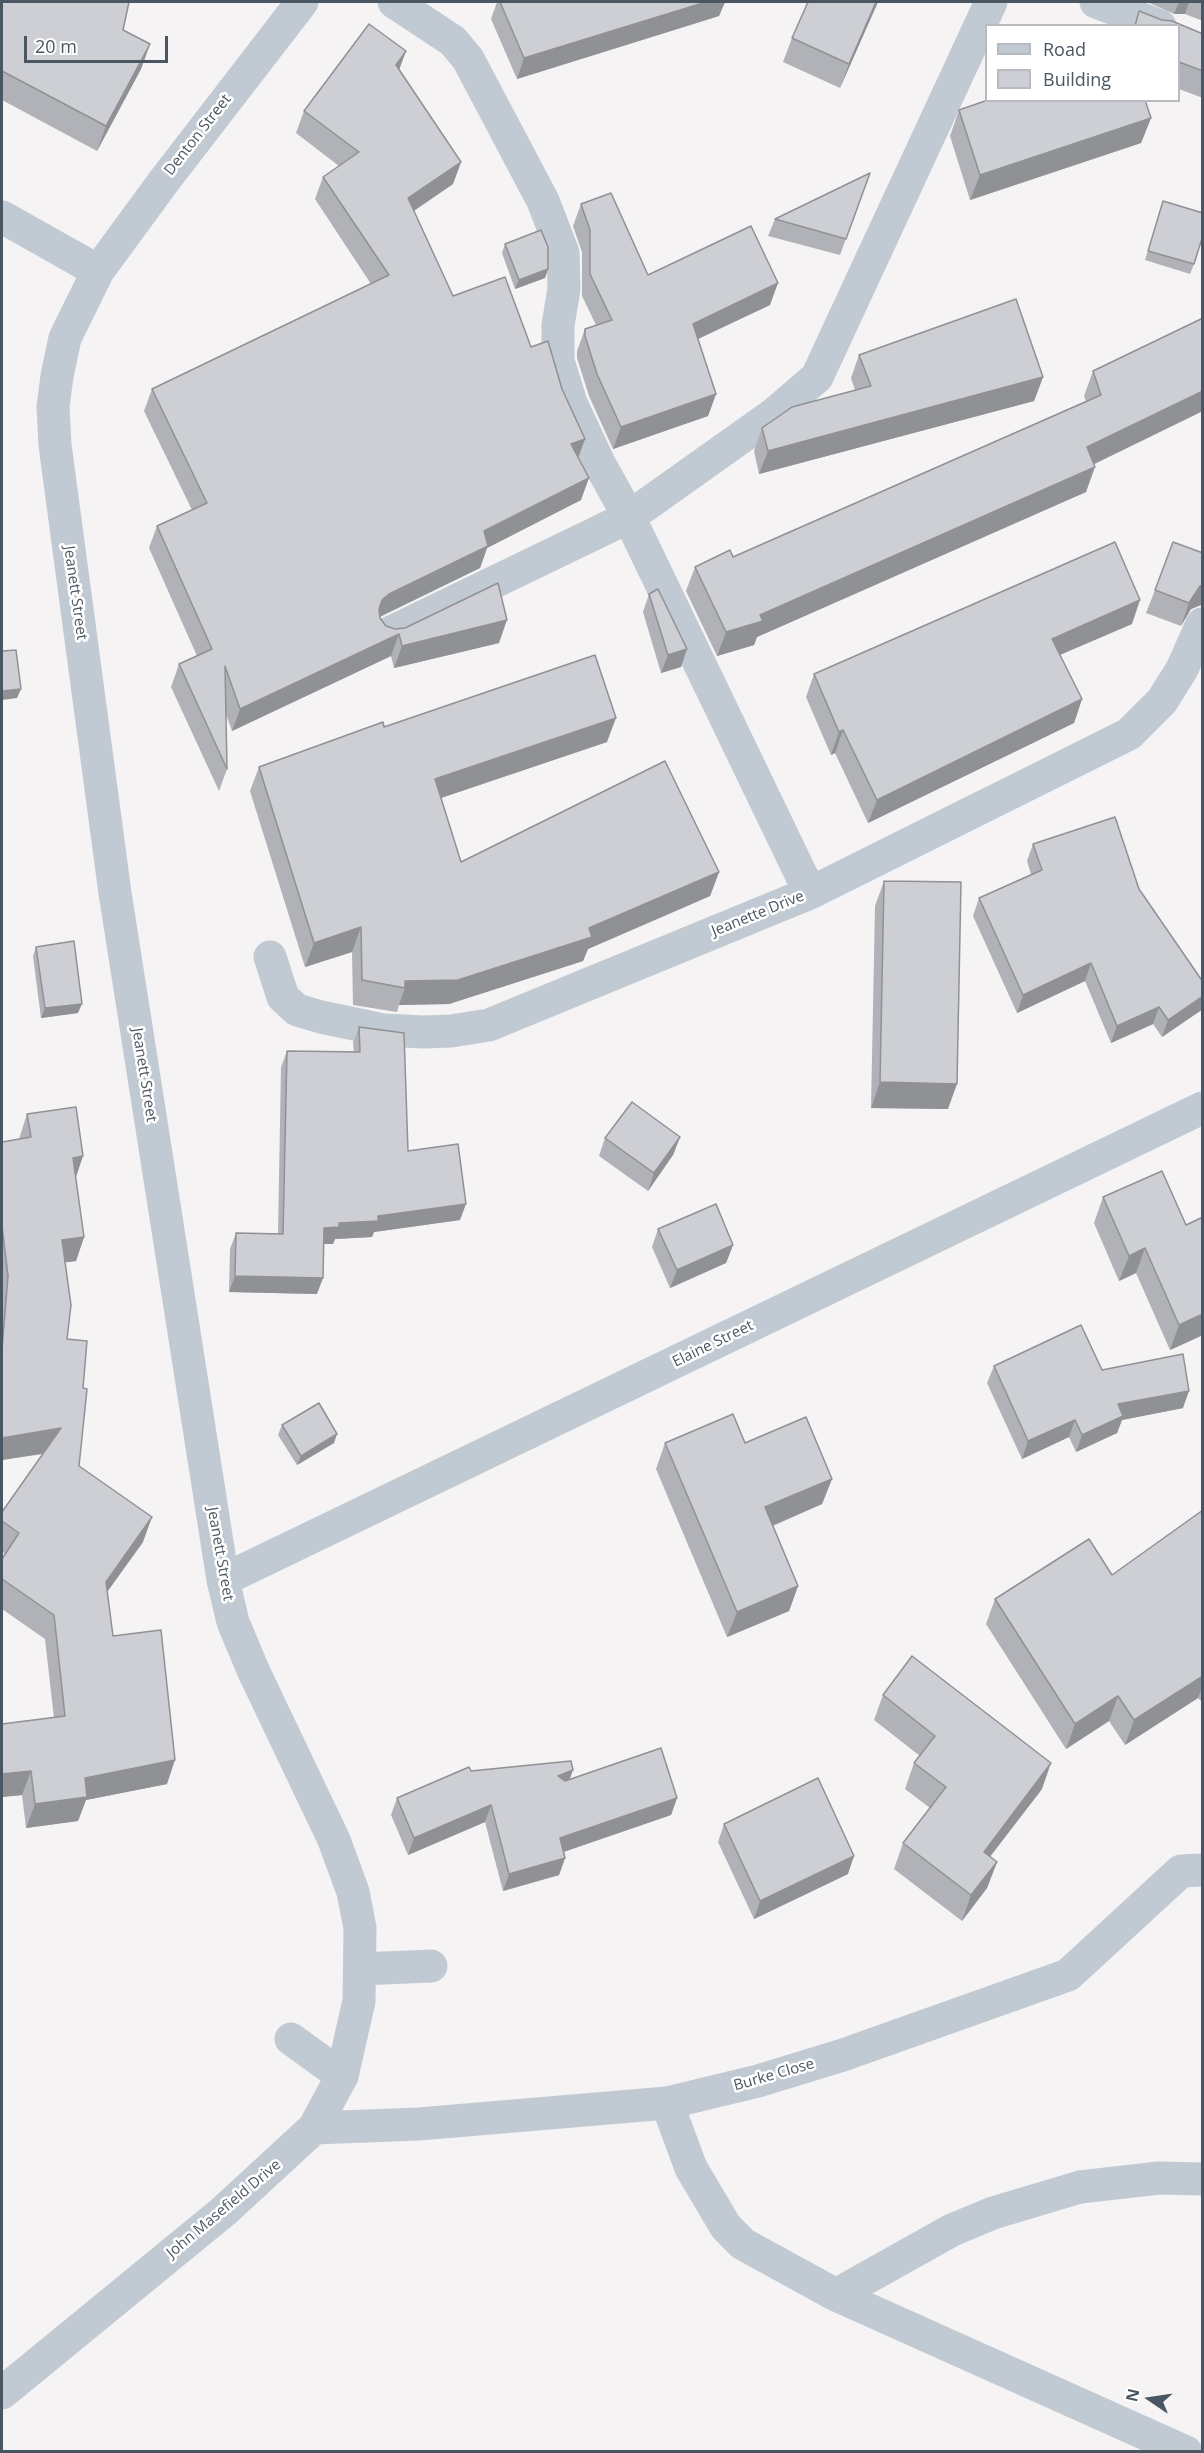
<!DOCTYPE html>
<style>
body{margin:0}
#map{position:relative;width:1204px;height:2453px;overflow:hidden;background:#f5f3f3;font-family:"Open Sans",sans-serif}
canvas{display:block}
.frame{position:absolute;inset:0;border:3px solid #4a5661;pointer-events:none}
.legend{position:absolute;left:985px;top:24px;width:195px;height:78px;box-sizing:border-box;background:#fff;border:2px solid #b7bbc0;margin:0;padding:8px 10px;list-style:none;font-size:18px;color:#4a5661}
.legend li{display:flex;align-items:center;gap:12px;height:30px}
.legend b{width:30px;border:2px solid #b7bbc0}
.north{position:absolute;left:1120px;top:2369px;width:60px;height:60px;-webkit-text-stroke:4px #fff;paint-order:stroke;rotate:283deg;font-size:16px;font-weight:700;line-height:24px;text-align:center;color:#4a5661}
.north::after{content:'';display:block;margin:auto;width:21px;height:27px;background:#4a5661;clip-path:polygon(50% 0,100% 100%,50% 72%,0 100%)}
.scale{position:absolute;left:24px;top:36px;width:144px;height:27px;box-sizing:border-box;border:3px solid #4a5661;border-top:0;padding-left:8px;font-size:18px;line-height:21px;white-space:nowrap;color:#4a5661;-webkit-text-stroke:4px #fff;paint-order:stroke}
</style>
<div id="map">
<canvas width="1204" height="2453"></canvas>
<div class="frame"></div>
<ul class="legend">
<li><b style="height:8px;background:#c1cad2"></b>Road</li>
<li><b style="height:16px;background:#cdcfd5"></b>Building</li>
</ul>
<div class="north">N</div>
<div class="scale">20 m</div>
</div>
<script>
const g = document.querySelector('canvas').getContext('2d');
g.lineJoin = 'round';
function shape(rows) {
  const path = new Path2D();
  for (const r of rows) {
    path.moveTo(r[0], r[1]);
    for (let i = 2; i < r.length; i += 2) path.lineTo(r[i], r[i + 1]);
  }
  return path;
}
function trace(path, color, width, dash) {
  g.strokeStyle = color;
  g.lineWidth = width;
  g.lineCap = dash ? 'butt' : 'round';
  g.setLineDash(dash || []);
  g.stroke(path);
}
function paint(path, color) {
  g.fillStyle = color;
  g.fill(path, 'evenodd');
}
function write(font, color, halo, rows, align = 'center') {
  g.font = font + ' "Open Sans",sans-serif';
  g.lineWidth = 5;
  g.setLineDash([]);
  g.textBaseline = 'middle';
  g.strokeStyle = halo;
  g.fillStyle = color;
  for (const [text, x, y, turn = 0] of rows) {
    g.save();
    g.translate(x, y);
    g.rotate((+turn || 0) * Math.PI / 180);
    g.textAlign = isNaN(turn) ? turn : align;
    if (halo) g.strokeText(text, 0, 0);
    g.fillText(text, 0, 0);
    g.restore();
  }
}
trace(shape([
 [394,2,453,41,468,59,543,201,563,253,564,289,558,325,558,361,571,403,599,463,629,517,810,893],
 [1096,2,1160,26],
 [2,217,98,271],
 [389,633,629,517,774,414,817,377,991,2],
 [270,957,283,997,297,1010,321,1017,383,1030,424,1032,451,1031,489,1025,810,893,1129,734,1162,701,1182,669,1202,624],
 [223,1580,1202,1108],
 [360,1969,431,1966],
 [291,2039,342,2076],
 [667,2103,691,2168,726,2227,743,2244,836,2295,1186,2452],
 [314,2128,419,2124,667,2103,758,2081,843,2055,1068,1975,1181,1871,1202,1870],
 [836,2295,952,2230,993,2213,1080,2187,1159,2178,1202,2179],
 [2,2393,224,2211,314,2128,342,2076,359,2001,360,1928,353,1892,334,1840,253,1670,233,1622,223,1580,115,893,55,445,53,407,57,376,65,338,98,271,164,181,302,2]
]), '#c1cad2', 33);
paint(shape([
 [2,2,123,30,150,44,141,69,97,151,2,100],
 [497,2,725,2,719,16,517,79,491,19],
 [878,2,840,88,783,62,792,38],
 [1147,2,1203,2,1203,21,1185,14,1174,14],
 [1139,11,1162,20,1172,21,1203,34,1203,98,1179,89,1179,26,1134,26],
 [399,70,461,162,453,184,414,211,453,296,531,347,562,389,585,439,578,458,581,500,487,548,480,568,380,617,386,626,395,629,499,643,394,668,391,656,232,731,226,714,227,769,219,791,171,687,179,664,197,656,149,548,157,526,192,510,144,411,152,389,371,284,315,199,323,177,339,166,296,133,304,111],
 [959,110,1151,118,1141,143,970,200,950,136],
 [870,173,840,255,768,236,775,219],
 [1163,201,1194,264,1190,274,1145,260],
 [581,204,648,275,770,305,698,339,716,394,708,416,613,449,589,396,577,358,577,351,585,329,596,325,582,296,582,252,573,226],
 [505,244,548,269,545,278,515,289,502,253],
 [1203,318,1094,464,1086,492,757,637,754,645,717,656,686,591,695,567,733,557,1086,401,1084,396,1093,371],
 [859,355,1043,377,1034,401,759,474,754,451,762,428,855,390,851,378],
 [1203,553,1203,606,1201,605,1191,609,1181,626,1146,613,1155,590],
 [649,594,681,667,661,673,643,612],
 [1132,624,1060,655,1082,699,1074,723,868,823,835,753,831,755,806,697,814,674],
 [384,727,607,742,441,798,461,862,719,872,710,896,588,949,583,961,449,1004,399,1005,397,1012,353,1005,352,952,305,967,250,791,259,767],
 [1033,844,1139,889,1203,982,1203,1009,1162,1037,1153,1024,1111,1043,1085,981,1017,1013,973,916,979,898,1031,874,1027,861],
 [884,881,948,1109,871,1108,875,906],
 [36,947,78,1013,41,1018,33,956],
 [359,1027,408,1151,460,1220,374,1232,372,1237,335,1239,333,1244,323,1244,317,1294,229,1292,230,1249,236,1233,278,1234,281,1067,287,1051,354,1052,353,1043],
 [27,1114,76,1177,84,1237,76,1261,65,1262,67,1339,83,1388,79,1466,143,1542,107,1592,113,1636,167,1784,86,1800,78,1821,26,1828,22,1795,2,1797,54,1718,45,1639,2,1609,2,1559,5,1554,2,1551,2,1512,43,1454,2,1460,2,1142,19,1139],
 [680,1137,673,1155,648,1191,599,1156,605,1138],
 [1103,1197,1186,1225,1203,1335,1170,1350,1136,1273,1119,1281,1094,1223],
 [658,1229,733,1245,726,1263,670,1288,652,1247],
 [994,1366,1102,1370,1183,1408,1122,1420,1117,1433,1076,1452,1069,1437,1022,1459,987,1383],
 [282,1425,334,1443,297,1465,278,1435],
 [665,1443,832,1479,822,1504,773,1526,798,1586,789,1611,727,1637,656,1469],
 [1203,1510,1203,1703,1198,1698,1125,1745,1109,1721,1066,1749,986,1624,995,1599,1112,1575],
 [883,1695,1042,1789,990,1857,997,1862,987,1888,962,1921,894,1869,903,1843,930,1808,905,1789,914,1763,920,1756,874,1720],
 [471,1771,570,1779,677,1798,671,1815,564,1852,565,1858,559,1875,503,1891,485,1822,408,1855,391,1815,397,1798],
 [724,1824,848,1874,754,1919,718,1842]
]), '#b0b2b7');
paint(shape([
 [706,2,725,2,719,16,517,79,524,58],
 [876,2,878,2,840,88,849,64],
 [1179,2,1189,2,1185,14,1174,14],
 [150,44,141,69,97,151,106,126],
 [406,51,398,73,396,65],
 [1151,118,1141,143,970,200,980,175],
 [461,162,453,184,400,220,408,198],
 [548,269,545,278,515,289,519,280],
 [778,283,770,305,685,345,693,324],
 [1043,377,1034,401,759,474,768,451],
 [1203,391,1203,411,1078,472,1087,447],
 [716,394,708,416,613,449,621,427],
 [585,439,577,461,571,444],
 [1095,467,1086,492,757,637,754,645,717,656,726,632,760,615],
 [589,478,581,500,487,548,480,568,381,616,374,622,382,600,389,594,484,531],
 [1203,585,1203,600,1201,605,1191,609,1181,626,1189,603,1200,586],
 [1140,600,1132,624,1043,662,1052,639],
 [507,620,499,643,394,668,402,646],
 [399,634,391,656,232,731,240,709],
 [687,649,681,667,661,673,668,655],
 [21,689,17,698,2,700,2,691],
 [1082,699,1074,723,868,823,877,800],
 [616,718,607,742,426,803,435,779],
 [843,730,835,753,831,755,839,732],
 [719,872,710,896,588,949,583,961,449,1004,399,1005,405,988,405,981,589,928],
 [361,927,352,952,305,967,314,943],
 [1091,963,1085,981,1017,1013,1023,995],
 [1203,996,1203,1009,1162,1037,1168,1020],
 [82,1004,78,1013,41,1018,45,1008],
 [1159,1007,1153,1024,1111,1043,1117,1026],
 [880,1082,957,1084,948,1109,871,1108],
 [680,1137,673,1155,648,1191,654,1173],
 [83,1156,75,1180,73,1158],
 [466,1204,460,1220,374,1232,372,1237,335,1239,333,1244,318,1244,324,1228,339,1223,378,1216],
 [84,1237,76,1261,53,1264,62,1240],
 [733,1245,726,1263,670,1288,677,1270],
 [1145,1248,1136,1273,1119,1281,1129,1256],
 [235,1276,323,1278,317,1294,229,1292],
 [1203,1314,1203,1335,1170,1350,1179,1325],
 [1189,1391,1183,1408,1122,1420,1117,1433,1076,1452,1082,1435,1118,1404],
 [1075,1420,1069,1437,1022,1459,1028,1441],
 [61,1428,52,1452,2,1460,2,1438],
 [337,1434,334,1443,297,1465,301,1456],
 [832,1479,822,1504,755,1533,765,1507],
 [152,1517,143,1542,97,1606,106,1582],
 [798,1586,789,1611,727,1637,737,1612],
 [1203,1676,1203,1685,1198,1698,1125,1745,1134,1720],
 [1118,1696,1109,1721,1066,1749,1075,1724],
 [175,1760,167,1784,86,1800,78,1821,26,1828,35,1804,85,1778],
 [1051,1763,1042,1789,974,1877,984,1852],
 [573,1770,567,1787,558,1776],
 [31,1771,22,1795,2,1797,2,1774],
 [677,1798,671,1815,554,1855,560,1838],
 [491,1805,485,1822,408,1855,414,1838],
 [854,1856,848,1874,754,1919,760,1901],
 [565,1858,559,1875,503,1891,509,1874],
 [997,1862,987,1888,962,1921,971,1895]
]), '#909195');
const building = shape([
 [2,2,129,2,123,30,150,44,106,126,2,71,2,2],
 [500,2,706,2,524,58,500,2],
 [808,2,876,2,849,64,792,38,808,2],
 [1139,11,1162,20,1172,21,1203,34,1203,71,1179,62,1179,26,1135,26,1139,11],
 [369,24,406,51,396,65,461,162,408,198,453,296,505,277,531,347,548,341,562,389,585,439,571,444,589,478,484,531,488,546,389,594,382,600,379,609,380,618,386,626,395,629,405,628,498,583,507,620,402,646,399,634,240,709,225,666,227,769,179,664,212,649,157,526,207,503,152,389,389,275,323,177,359,152,304,111,369,24],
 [988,100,1145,100,1151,118,980,175,959,110,988,100],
 [870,173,846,239,775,219,870,173],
 [611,193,648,275,751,226,778,283,693,324,716,394,621,427,597,374,585,336,585,329,612,320,590,274,590,230,581,204,611,193],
 [1163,201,1203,213,1203,235,1194,264,1148,251,1163,201],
 [541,230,548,247,548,269,519,280,505,244,541,230],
 [1016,299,1043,377,768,451,762,428,792,407,871,386,859,355,1016,299],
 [1203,318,1203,391,1087,447,1095,467,760,615,763,621,726,632,695,567,730,550,733,557,1101,395,1093,371,1203,318],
 [1115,542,1140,600,1052,639,1082,699,877,800,843,730,839,732,814,674,1115,542],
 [1173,542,1203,553,1203,585,1200,586,1189,603,1155,590,1173,542],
 [658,589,687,649,668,655,649,594,658,589],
 [16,650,21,689,2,691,2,651,16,650],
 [595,655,616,718,435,779,461,862,665,761,719,872,589,928,592,937,458,980,405,981,405,988,362,980,361,927,314,943,259,767,383,722,384,727,595,655],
 [1115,817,1139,889,1203,982,1203,996,1168,1020,1159,1007,1117,1026,1091,963,1023,995,979,898,1042,870,1033,844,1115,817],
 [884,881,961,882,957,1084,880,1082,884,881],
 [74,941,82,1004,45,1008,36,947,74,941],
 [359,1027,404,1033,408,1151,458,1144,466,1204,378,1216,378,1221,339,1223,339,1227,324,1228,323,1278,235,1276,236,1233,283,1234,287,1051,360,1052,359,1027],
 [632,1102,680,1137,654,1173,605,1138,632,1102],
 [76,1107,83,1156,73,1158,84,1237,62,1240,71,1305,67,1339,87,1341,83,1388,87,1389,79,1466,152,1517,106,1582,113,1636,161,1630,175,1760,85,1778,87,1797,35,1804,31,1771,2,1774,2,1724,65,1716,54,1615,2,1579,2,1559,19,1533,2,1521,2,1512,61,1428,2,1438,2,1349,8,1276,2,1226,2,1142,31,1137,27,1114,76,1107],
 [1162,1171,1186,1225,1203,1217,1203,1314,1179,1325,1145,1248,1129,1256,1103,1197,1162,1171],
 [716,1204,733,1245,677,1270,658,1229,716,1204],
 [1081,1325,1102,1370,1183,1354,1189,1391,1118,1404,1123,1416,1082,1435,1075,1420,1028,1441,994,1366,1081,1325],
 [319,1403,337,1434,301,1456,282,1425,319,1403],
 [733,1414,745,1443,806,1417,832,1479,765,1507,798,1586,737,1612,665,1443,733,1414],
 [1203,1510,1203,1676,1134,1720,1118,1696,1075,1724,995,1599,1089,1539,1112,1575,1203,1510],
 [912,1656,1051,1763,984,1852,997,1862,971,1895,903,1843,946,1787,914,1763,935,1736,883,1695,912,1656],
 [661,1748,677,1798,560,1838,565,1858,509,1874,491,1805,414,1838,397,1798,469,1767,471,1771,571,1761,573,1770,558,1776,565,1781,661,1748],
 [818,1778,854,1856,760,1901,724,1824,818,1778]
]);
paint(building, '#cdcfd5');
trace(building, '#909195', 1.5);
write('15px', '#4a5661', '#fff', [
 ["Denton Street",198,135,-52],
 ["Jeanett Street",75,593,82],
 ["Jeanette Drive",758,914,-22],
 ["Jeanett Street",144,1075,81],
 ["Elaine Street",713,1344,-26],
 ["Jeanett Street",220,1554,80],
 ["Burke Close",774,2075,-16],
 ["John Masefield Drive",224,2209,-40]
]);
</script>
